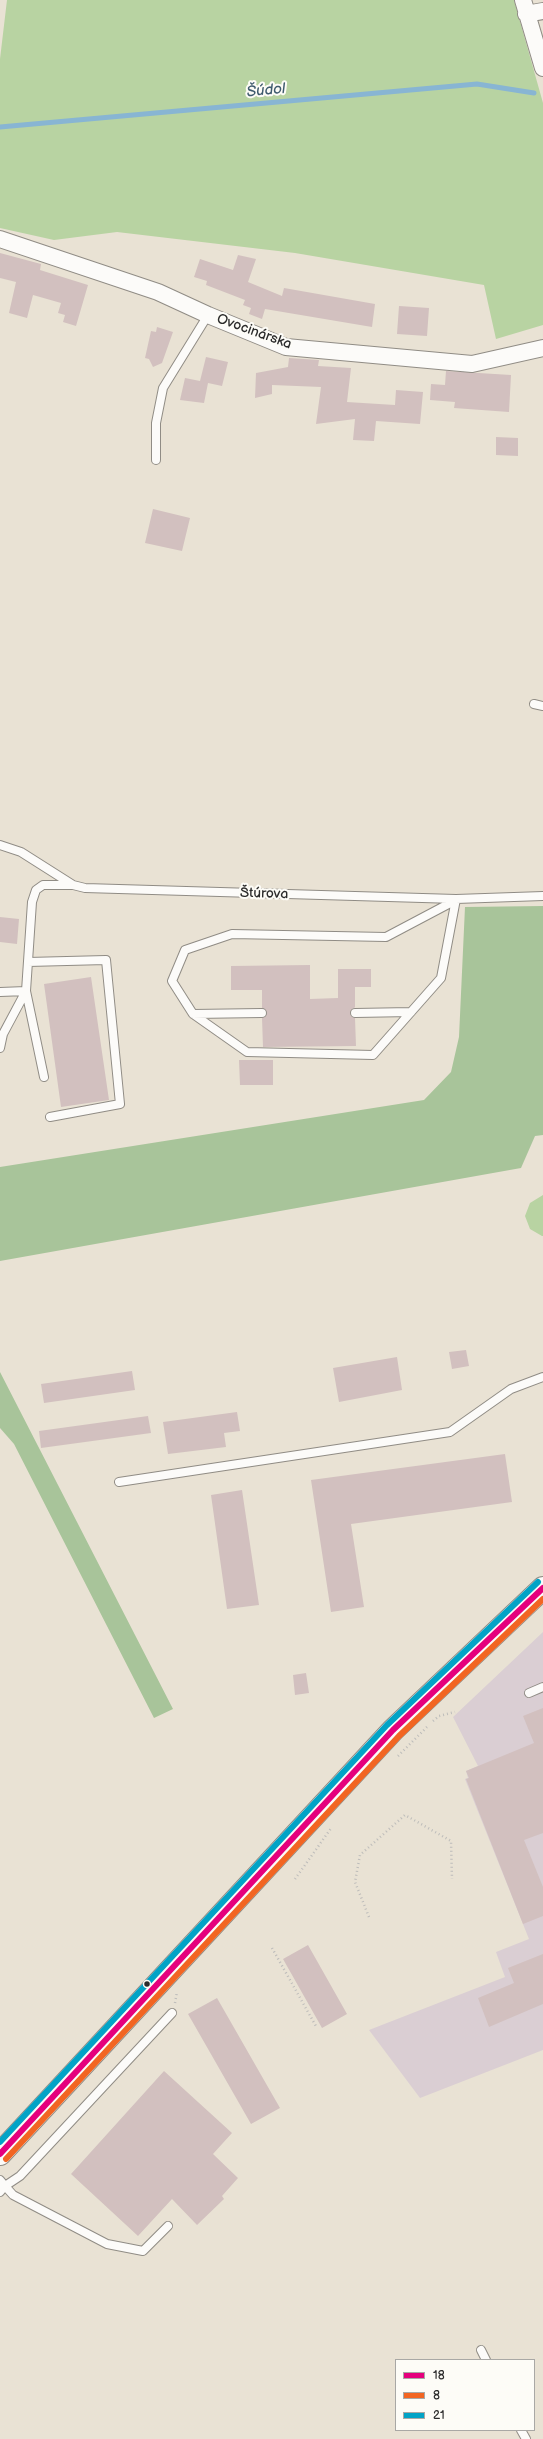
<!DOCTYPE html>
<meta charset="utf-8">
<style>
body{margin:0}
#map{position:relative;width:543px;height:2439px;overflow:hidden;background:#e9e2d4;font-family:"Balsamiq Sans",sans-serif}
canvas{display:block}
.legend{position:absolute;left:395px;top:2359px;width:140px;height:72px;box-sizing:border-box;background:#fdfcf7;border:1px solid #a9a8a5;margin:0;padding:5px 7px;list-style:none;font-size:12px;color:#2b2b2b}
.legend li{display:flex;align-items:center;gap:8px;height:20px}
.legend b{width:20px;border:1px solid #a9a8a5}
</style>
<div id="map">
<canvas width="543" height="2439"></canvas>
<ul class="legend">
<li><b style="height:5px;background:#e5007d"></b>18</li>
<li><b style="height:5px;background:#f26522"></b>8</li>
<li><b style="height:5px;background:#02a3c6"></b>21</li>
</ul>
</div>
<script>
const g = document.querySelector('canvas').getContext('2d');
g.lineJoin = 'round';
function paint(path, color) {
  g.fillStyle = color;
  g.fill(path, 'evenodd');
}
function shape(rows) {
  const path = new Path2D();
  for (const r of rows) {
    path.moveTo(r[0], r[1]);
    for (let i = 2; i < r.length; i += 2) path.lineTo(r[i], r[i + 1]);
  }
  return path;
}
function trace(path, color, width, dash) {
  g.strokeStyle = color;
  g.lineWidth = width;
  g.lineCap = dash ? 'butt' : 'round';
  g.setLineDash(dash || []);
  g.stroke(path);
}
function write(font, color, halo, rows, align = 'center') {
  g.font = font + ' "Balsamiq Sans",sans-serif';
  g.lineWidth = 4;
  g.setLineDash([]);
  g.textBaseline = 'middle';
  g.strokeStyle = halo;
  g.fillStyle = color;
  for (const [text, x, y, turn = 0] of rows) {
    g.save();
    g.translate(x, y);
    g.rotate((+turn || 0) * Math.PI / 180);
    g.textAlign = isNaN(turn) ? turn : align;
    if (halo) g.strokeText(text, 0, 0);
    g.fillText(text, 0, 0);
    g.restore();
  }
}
paint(shape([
 [543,1632,543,2050,420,2098,369,2030,505,1977,496,1952,529,1939,465,1779,468,1778,466,1771,478,1766,453,1717]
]), '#daced3');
paint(shape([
 [7,0,514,0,543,103,543,325,496,339,484,285,295,253,117,232,54,240,0,228,0,59],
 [543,1195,543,1236,542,1236,530,1229,525,1216,530,1203]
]), '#b8d3a2');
paint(shape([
 [543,906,543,1135,535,1136,521,1168,0,1261,0,1167,424,1100,451,1072,459,1037,465,907],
 [0,1372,173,1709,154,1718,14,1444,0,1428]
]), '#a8c49a');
trace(shape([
 [0,127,477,84,534,93]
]), '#88b5d3', 5);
paint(shape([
 [0,253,41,264,40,270,88,285,76,326,63,322,65,315,58,313,61,303,33,295,27,318,9,313,16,282,0,278],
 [238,255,256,259,248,282,282,296,284,288,375,304,372,327,265,309,262,319,249,314,251,308,243,305,245,300,206,285,207,281,194,277,200,259,233,270],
 [399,306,429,308,427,336,397,334],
 [157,327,173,332,162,363,153,367,149,359,145,358,151,331,156,332],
 [206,357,228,362,222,386,208,383,204,403,180,400,185,378,200,381],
 [289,358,319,360,318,366,351,368,347,402,395,405,396,390,423,392,420,424,376,421,374,441,353,440,355,419,316,424,321,387,272,385,272,394,255,398,256,373,288,367],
 [446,371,511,375,509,412,454,408,455,402,430,400,431,384,445,385],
 [496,437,518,438,518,456,496,455],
 [153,509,190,518,182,551,145,543],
 [0,917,19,919,17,944,0,942],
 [310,965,310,999,338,998,338,969,371,969,371,987,355,987,355,1007,350,1013,351,1016,355,1018,356,1046,263,1047,262,1018,267,1013,262,1008,262,990,231,990,231,966],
 [91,977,109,1100,61,1107,44,984],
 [239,1060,273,1060,273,1085,240,1085],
 [466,1350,469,1366,452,1369,449,1352],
 [397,1357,402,1390,339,1402,333,1368],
 [132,1371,135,1390,44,1403,41,1384],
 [237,1412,240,1431,224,1433,226,1447,168,1454,163,1422],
 [148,1416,151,1433,41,1448,39,1431],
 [505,1454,512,1502,351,1524,364,1607,331,1612,311,1480],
 [242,1490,259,1605,227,1609,211,1495],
 [306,1673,309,1693,295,1695,293,1675],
 [543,1708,543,1833,524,1840,543,1887,543,1916,523,1924,466,1779,469,1778,466,1771,534,1743,523,1716],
 [308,1945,347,2014,322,2028,283,1959],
 [543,1954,543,2004,489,2027,478,1998,514,1983,508,1968],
 [217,1998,280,2108,251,2124,188,2014],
 [164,2071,232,2133,213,2154,238,2178,222,2196,224,2199,197,2225,172,2199,138,2236,71,2174]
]), '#d2c0bf');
const lane = shape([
 [156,460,156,423,163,388,208,315],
 [534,704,543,706],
 [0,845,21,852,73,885],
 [28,962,106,960,120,1104,50,1117],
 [0,992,26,991,3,1034,0,1048],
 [262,1013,193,1014,172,981,185,950,232,934,386,937,456,900],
 [355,1013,411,1012],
 [193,1014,247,1052,373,1055,441,978,456,899],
 [44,1077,26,991,32,902,36,890,43,885,73,885,85,888,456,899,543,896],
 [119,1482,450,1432,511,1389,543,1377],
 [529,1693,543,1687],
 [0,2180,5,2186,0,2192],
 [168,2226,143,2251,107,2244,13,2195,5,2186,20,2176,172,2013],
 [481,2350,486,2360],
 [521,2430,526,2439]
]);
const street = shape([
 [523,0,543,68],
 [526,14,543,11],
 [0,239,158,292,208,315,286,347,472,364,543,348]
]);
const secondary = shape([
 [0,2154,393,1730,543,1588]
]);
trace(lane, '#908c85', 10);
trace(street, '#908c85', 18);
trace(secondary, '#908c85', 24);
trace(shape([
 [433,1721,439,1716,455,1712],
 [398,1756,427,1727],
 [295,1879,332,1827],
 [369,1917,355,1882,360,1855,405,1815,451,1841,452,1879],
 [272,1948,317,2028],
 [175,2003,177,1992]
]), '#bdbcba', 2.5, [1, 3]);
trace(lane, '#fcfbf9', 8);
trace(street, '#fcfbf9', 16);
trace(secondary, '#fcfbf9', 22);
trace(shape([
 [0,2154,393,1730,543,1588]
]), '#e5007d', 6);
trace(shape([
 [6,2159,399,1736,543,1599]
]), '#f26522', 6);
trace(shape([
 [0,2142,387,1725,538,1582]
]), '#02a3c6', 6);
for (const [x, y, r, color] of [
 [147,1984,3.5,"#2b2b2b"]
]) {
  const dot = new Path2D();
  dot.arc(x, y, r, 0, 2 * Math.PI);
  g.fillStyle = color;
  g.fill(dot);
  trace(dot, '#fdfcf7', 1.5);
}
write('14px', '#2b2b2b', '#fdfcf7', [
 ["Ovocinárska",254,332,20],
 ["Štúrova",264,894,2]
]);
write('italic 15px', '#3f5b6e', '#fdfcf7', [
 ["Šúdol",266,91,-5]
]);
</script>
